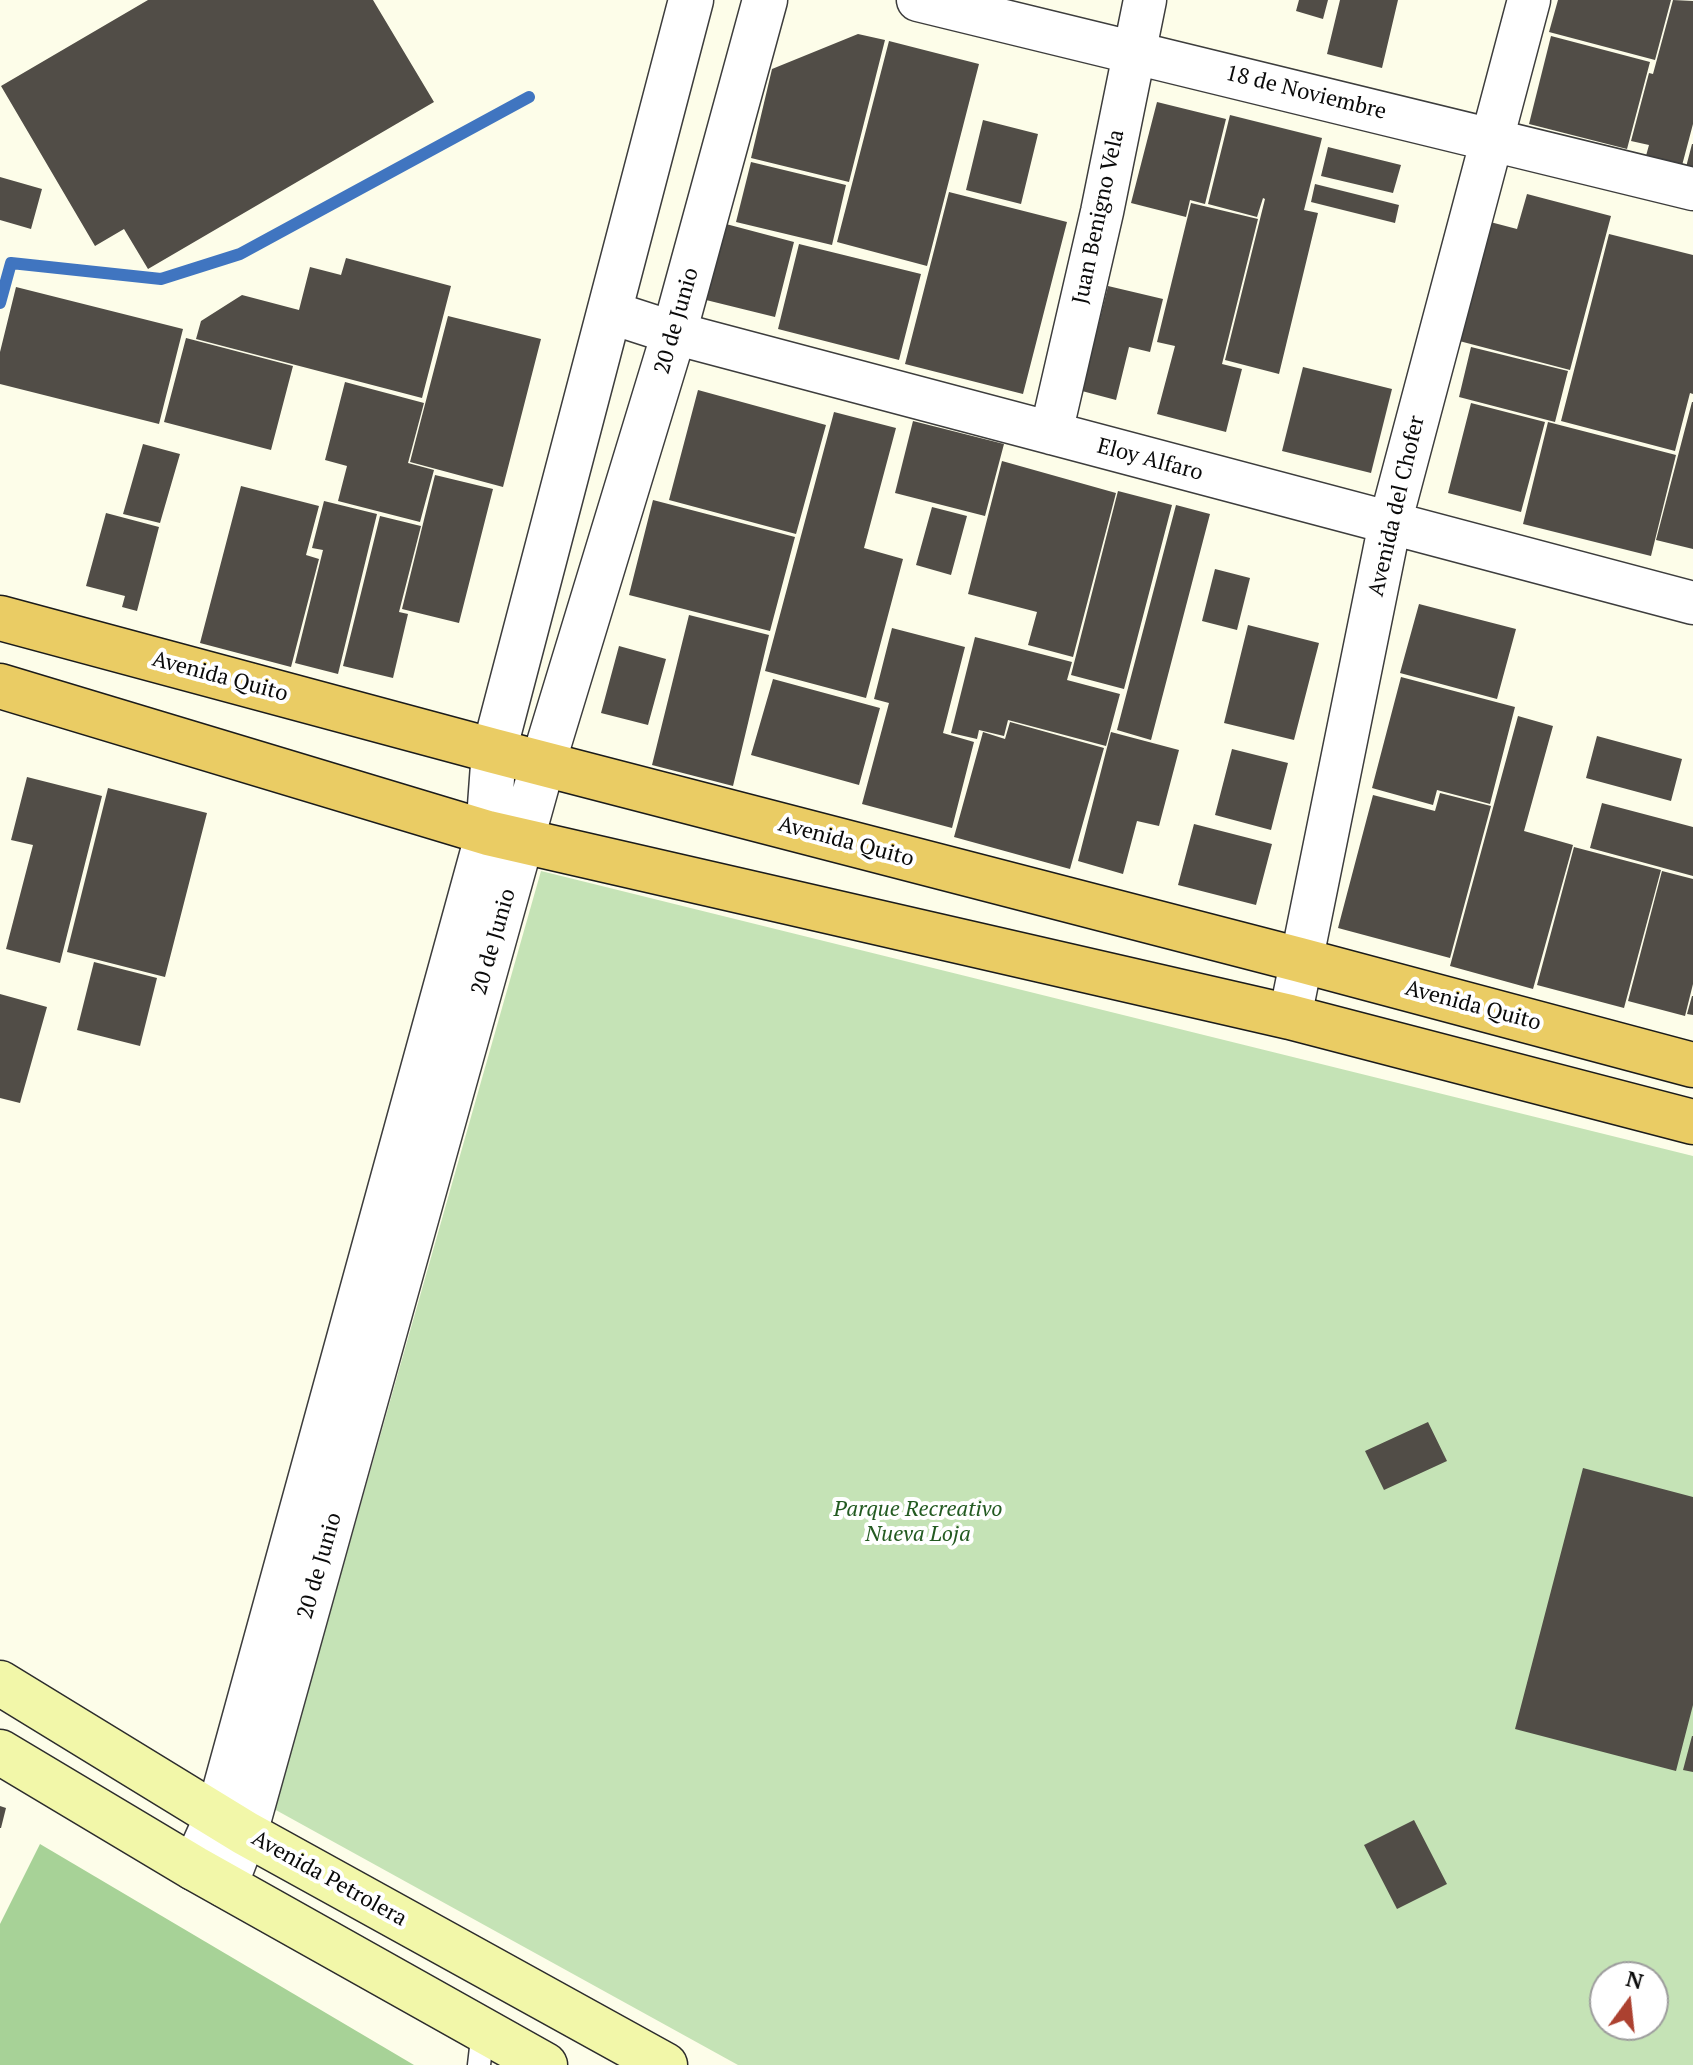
<!DOCTYPE html>
<style>
body{margin:0}
#map{position:relative;width:1693px;height:2065px;overflow:hidden;background:#fdfde9;font-family:"PT Serif",serif}
canvas{display:block}
.north{position:absolute;left:1589px;top:1961px;width:80px;height:80px;box-sizing:border-box;background:#fff;border:2px solid #9d9d9d;border-radius:50%;rotate:15deg;font-size:22px;font-weight:700;line-height:32px;text-align:center;color:#0a0a0a}
.north::after{content:'';display:block;margin:auto;width:28px;height:36px;background:#ac4130;clip-path:polygon(50% 0,100% 100%,50% 72%,0 100%)}
</style>
<div id="map">
<canvas width="1693" height="2065"></canvas>
<div class="north">N</div>
</div>
<script>
const g = document.querySelector('canvas').getContext('2d');
g.lineJoin = 'round';
function paint(path, color) {
  g.fillStyle = color;
  g.fill(path, 'evenodd');
}
function shape(rows) {
  const path = new Path2D();
  for (const r of rows) {
    path.moveTo(r[0], r[1]);
    for (let i = 2; i < r.length; i += 2) path.lineTo(r[i], r[i + 1]);
  }
  return path;
}
function trace(path, color, width, dash) {
  g.strokeStyle = color;
  g.lineWidth = width;
  g.lineCap = dash ? 'butt' : 'round';
  g.setLineDash(dash || []);
  g.stroke(path);
}
function write(font, color, halo, rows, align = 'center') {
  g.font = font + ' "PT Serif",serif';
  g.lineWidth = 8;
  g.setLineDash([]);
  g.textBaseline = 'middle';
  g.strokeStyle = halo;
  g.fillStyle = color;
  for (const [text, x, y, turn = 0] of rows) {
    g.save();
    g.translate(x, y);
    g.rotate((+turn || 0) * Math.PI / 180);
    g.textAlign = isNaN(turn) ? turn : align;
    if (halo) g.strokeText(text, 0, 0);
    g.fillText(text, 0, 0);
    g.restore();
  }
}
paint(shape([
 [541,871,1693,1156,1693,2065,738,2065,274,1809],
 [1605,1977,1653,1977,1653,2025,1605,2025]
]), '#c5e3b6');
paint(shape([
 [40,1844,414,2065,0,2065,0,1924]
]), '#a7d297');
trace(shape([
 [0,303,11,263,161,279,240,254,529,97]
]), '#4075c0', 12);
paint(shape([
 [148,0,373,0,434,102,148,269,124,229,95,246,1,86],
 [1299,0,1328,0,1323,19,1296,11],
 [1340,0,1398,0,1382,68,1327,54],
 [1558,0,1671,0,1655,60,1549,32],
 [1673,0,1693,1,1693,124,1680,173,1644,163,1649,145,1631,141,1649,73,1653,74],
 [858,34,885,40,849,182,751,158,772,69],
 [1551,36,1650,62,1627,149,1529,124],
 [889,41,979,64,927,266,837,242],
 [1157,102,1226,119,1205,204,1190,200,1186,217,1131,203],
 [1230,115,1322,138,1304,210,1318,213,1279,374,1225,360,1265,199,1263,198,1257,217,1208,204],
 [983,120,1038,134,1021,204,966,190],
 [1692,144,1693,144,1693,173,1685,171],
 [1328,147,1401,165,1393,193,1321,176],
 [751,162,846,185,832,245,736,222],
 [0,177,42,189,31,229,0,220],
 [1315,184,1399,205,1395,223,1311,202],
 [949,192,1067,222,1023,394,905,364],
 [1527,194,1611,216,1570,370,1444,337,1475,218,1517,229],
 [1191,203,1258,219,1222,364,1242,369,1226,432,1157,414,1175,346,1157,342],
 [726,224,794,242,775,317,706,300],
 [1609,234,1693,255,1693,394,1690,393,1675,451,1561,421],
 [799,244,921,274,899,360,778,329],
 [346,258,451,286,422,398,196,339,201,321,242,295,299,310,310,267,341,275],
 [1108,286,1163,299,1150,352,1129,347,1116,400,1082,391],
 [16,287,183,329,159,424,0,384,0,352],
 [448,316,541,339,503,487,410,462],
 [186,338,293,366,271,450,164,422],
 [1471,347,1568,371,1555,422,1459,397],
 [1303,367,1392,389,1371,473,1282,451],
 [345,382,424,403,408,463,434,470,420,522,338,501,347,466,325,460],
 [698,390,826,425,796,534,669,500],
 [1692,402,1693,402,1693,549,1656,540],
 [1471,403,1545,422,1521,512,1448,493],
 [834,412,896,428,864,548,903,559,866,698,765,671],
 [913,421,1004,444,985,516,895,493],
 [1548,422,1676,455,1651,556,1523,524],
 [143,444,180,454,160,523,123,514],
 [1002,461,1116,493,1073,657,1028,645,1037,612,968,594],
 [435,475,493,489,459,623,402,609],
 [241,486,319,506,306,555,319,559,291,667,200,643],
 [1118,491,1172,505,1124,689,1071,675],
 [653,500,795,537,770,631,629,595],
 [324,501,377,514,338,674,295,663,323,550,312,548],
 [1176,505,1210,514,1151,740,1117,730],
 [932,507,967,516,951,575,916,565],
 [106,513,159,527,137,611,122,607,125,596,86,586],
 [380,516,421,526,399,612,408,614,393,678,343,666],
 [1215,569,1250,578,1237,630,1202,621],
 [1419,604,1516,629,1497,699,1400,673],
 [689,615,769,635,733,786,652,765],
 [1248,625,1319,643,1294,740,1224,723],
 [892,628,965,647,943,733,974,742,952,828,862,804,889,703,874,699],
 [975,637,1072,662,1067,680,1120,694,1106,746,1008,720,1004,736,979,730,977,739,951,733],
 [619,646,666,659,648,725,601,713],
 [1401,677,1515,707,1490,804,1437,790,1433,805,1372,788],
 [773,679,880,708,859,785,751,755],
 [1518,716,1553,726,1524,831,1573,845,1533,989,1450,966],
 [1010,722,1104,748,1070,869,954,837,983,732,1005,739],
 [1111,732,1179,750,1159,826,1137,821,1123,874,1078,861],
 [1597,736,1682,759,1671,801,1586,778],
 [1232,749,1288,763,1271,830,1215,815],
 [27,777,102,796,60,963,6,949,33,845,11,840],
 [108,788,207,813,165,977,67,952],
 [1440,793,1491,806,1450,958,1338,928,1373,795,1435,811],
 [1602,803,1693,827,1693,876,1590,848],
 [1194,824,1272,844,1256,905,1178,885],
 [1574,847,1661,870,1624,1008,1537,985],
 [1662,871,1693,879,1693,984,1685,1016,1628,1001],
 [94,962,157,978,140,1046,77,1030],
 [0,994,47,1007,20,1103,0,1098],
 [1692,996,1693,996,1693,1015,1687,1014],
 [1428,1422,1447,1461,1384,1490,1365,1451],
 [1583,1468,1693,1497,1693,1705,1676,1771,1515,1729],
 [1692,1736,1693,1736,1693,1772,1683,1770],
 [0,1806,6,1808,1,1828,0,1828],
 [1414,1820,1447,1884,1397,1909,1364,1845]
]), '#514d47');
const service = shape([
 [479,2065,483,2030]
]);
const minor = shape([
 [918,0,1693,189],
 [609,312,674,333,1693,603],
 [1051,433,1102,212,1145,0],
 [1290,1017,1390,523,1529,0]
]);
const tertiary = shape([
 [194,1868,218,1815,488,833,494,751,691,0],
 [225,1885,245,1833,543,763,674,333,765,0]
]);
const secondary = shape([
 [0,1683,245,1833,665,2065],
 [0,1752,194,1868,545,2065]
]);
const trunk = shape([
 [0,618,494,751,1300,960,1693,1065],
 [0,686,488,833,1290,1017,1693,1122]
]);
trace(service, '#3d3d3d', 25);
trace(minor, '#3d3d3d', 45);
trace(tertiary, '#3d3d3d', 47);
trace(secondary, '#2c2c2c', 47);
trace(trunk, '#1b1b1b', 47);
trace(service, '#fff', 22);
trace(minor, '#fff', 42);
trace(tertiary, '#fff', 44);
trace(secondary, '#f2f7a9', 44);
trace(trunk, '#eacc64', 44);
write('22px', '#0a0a0a', '#fff', [
 ["18 de Noviembre",1306,93,14],
 ["Juan Benigno Vela",1099,217,-78],
 ["20 de Junio",677,321,-74],
 ["Eloy Alfaro",1150,460,15],
 ["Avenida del Chofer",1397,506,-77],
 ["Avenida Quito",220,677,15],
 ["Avenida Quito",846,842,15],
 ["20 de Junio",494,942,-74],
 ["Avenida Quito",1473,1006,15],
 ["20 de Junio",320,1566,-74],
 ["Avenida Petrolera",329,1879,29]
]);
write('italic 22px', '#235a21', '#fff', [
 ["Parque Recreativo",918,1510],
 ["Nueva Loja",918,1535]
]);
</script>
